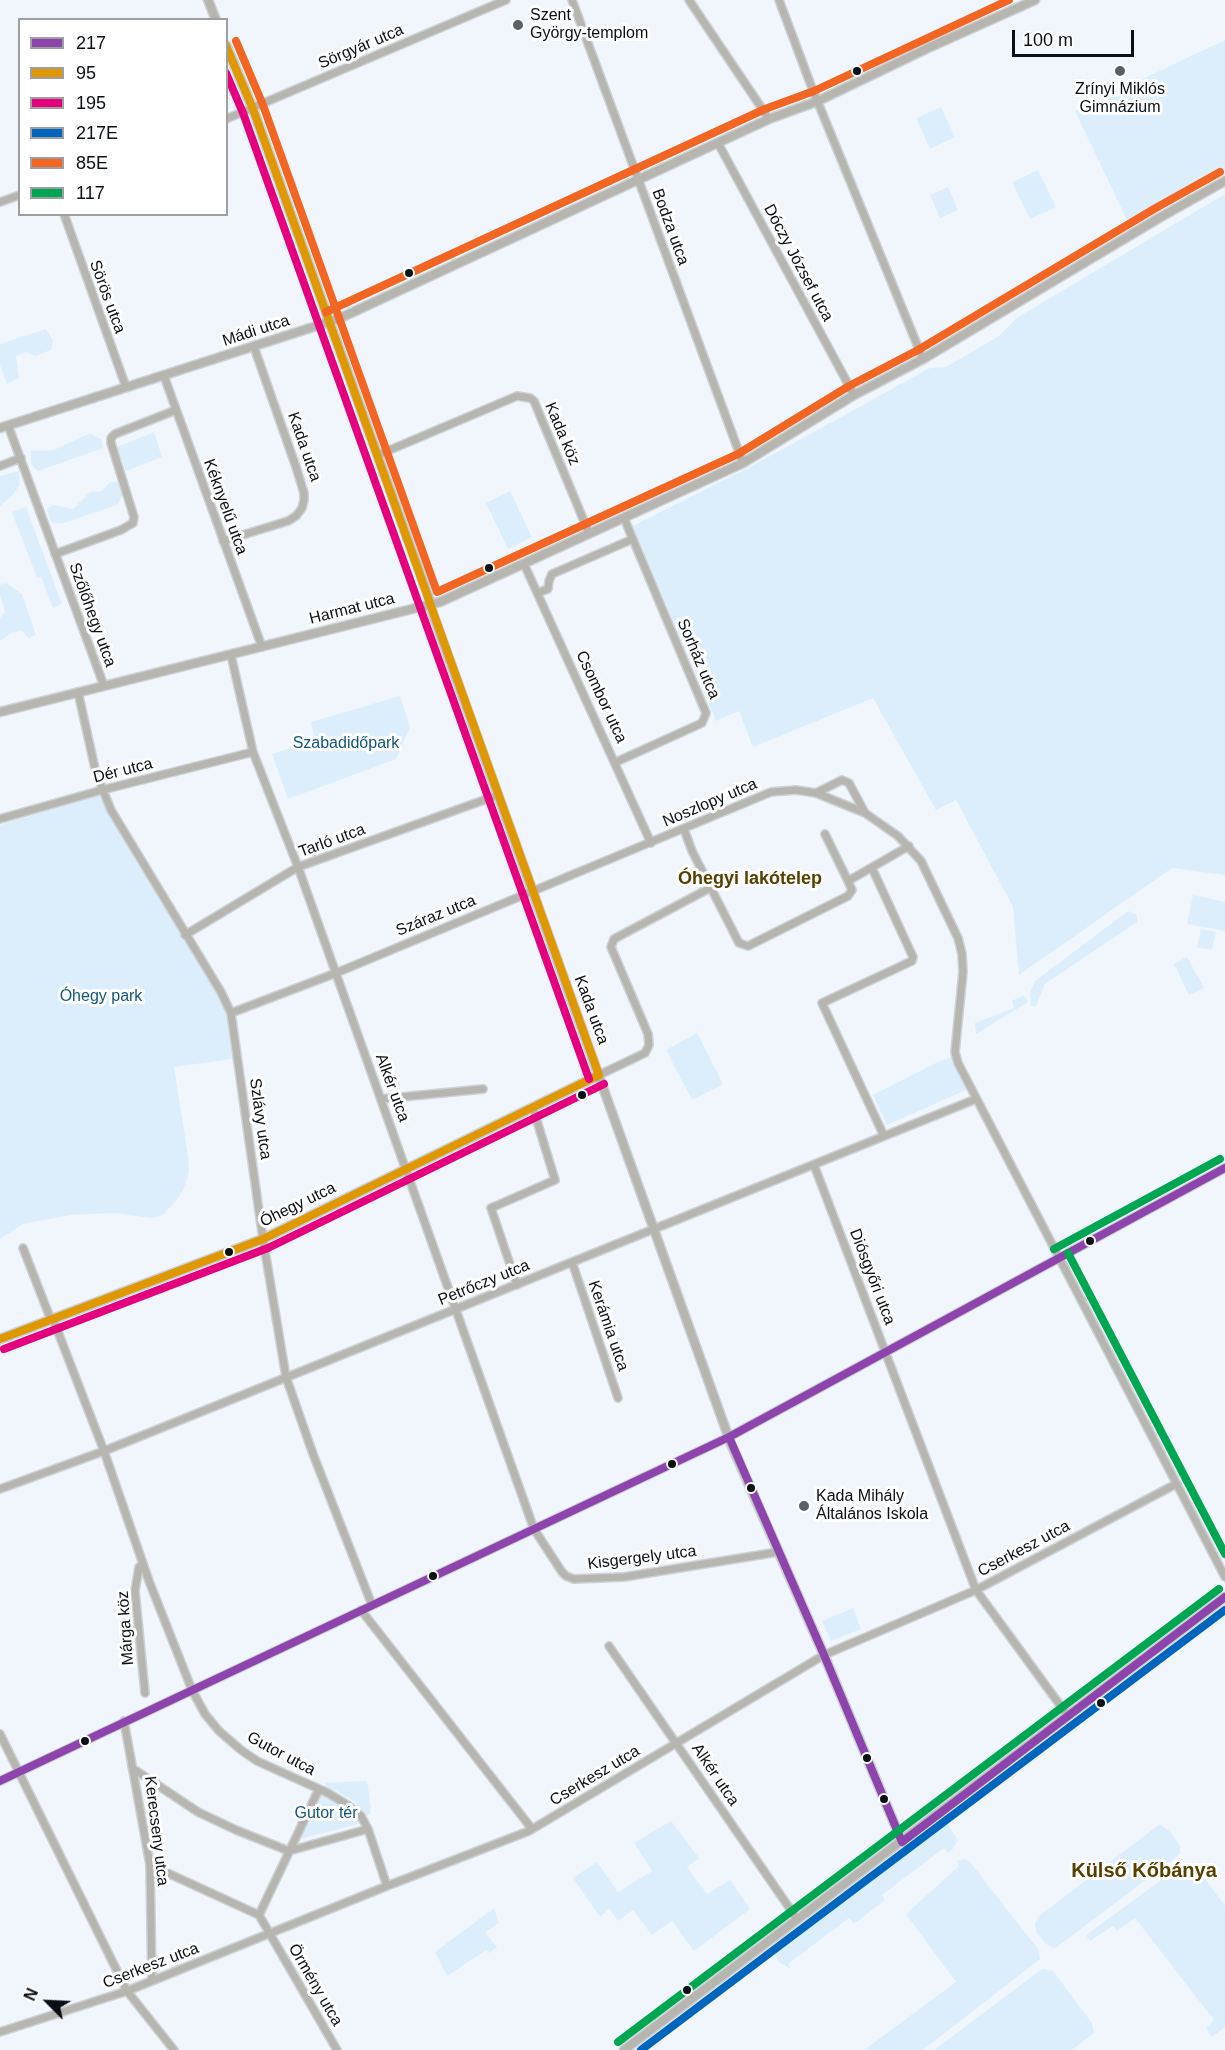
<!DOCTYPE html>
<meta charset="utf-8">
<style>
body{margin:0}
#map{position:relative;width:1225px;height:2050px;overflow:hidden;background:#f0f6fb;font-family:Helvetica,sans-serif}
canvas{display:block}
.legend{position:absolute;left:18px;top:18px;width:210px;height:198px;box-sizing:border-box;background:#fff;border:2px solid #9d9fa1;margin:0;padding:8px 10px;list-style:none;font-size:18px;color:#090f14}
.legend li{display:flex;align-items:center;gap:12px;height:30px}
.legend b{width:30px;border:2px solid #9d9fa1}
.north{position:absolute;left:18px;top:1972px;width:60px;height:60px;-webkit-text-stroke:4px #fff;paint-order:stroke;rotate:294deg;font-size:16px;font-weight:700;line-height:24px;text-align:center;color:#090f14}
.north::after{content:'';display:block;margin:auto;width:21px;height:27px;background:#090f14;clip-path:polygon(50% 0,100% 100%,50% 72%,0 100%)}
.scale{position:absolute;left:1012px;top:30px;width:122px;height:27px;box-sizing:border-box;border:3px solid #090f14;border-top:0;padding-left:8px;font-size:18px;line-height:21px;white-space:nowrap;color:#090f14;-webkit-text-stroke:4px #fff;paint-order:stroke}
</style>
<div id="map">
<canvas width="1225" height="2050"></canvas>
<ul class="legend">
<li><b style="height:8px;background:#8e44ad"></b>217</li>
<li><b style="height:8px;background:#df9702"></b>95</li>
<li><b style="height:8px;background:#e5007d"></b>195</li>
<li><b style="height:8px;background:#0065bd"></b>217E</li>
<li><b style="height:8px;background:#f26522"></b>85E</li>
<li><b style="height:8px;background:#00a651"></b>117</li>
</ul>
<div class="north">N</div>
<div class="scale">100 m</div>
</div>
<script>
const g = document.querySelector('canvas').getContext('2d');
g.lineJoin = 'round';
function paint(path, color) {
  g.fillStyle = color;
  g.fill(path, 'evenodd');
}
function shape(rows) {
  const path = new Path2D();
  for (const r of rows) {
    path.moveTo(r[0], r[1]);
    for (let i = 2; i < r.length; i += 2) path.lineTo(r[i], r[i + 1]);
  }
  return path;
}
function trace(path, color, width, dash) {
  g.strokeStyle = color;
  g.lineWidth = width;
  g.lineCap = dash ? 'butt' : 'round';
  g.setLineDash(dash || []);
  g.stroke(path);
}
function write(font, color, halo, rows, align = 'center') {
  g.font = font + ' Helvetica,sans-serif';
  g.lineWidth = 6;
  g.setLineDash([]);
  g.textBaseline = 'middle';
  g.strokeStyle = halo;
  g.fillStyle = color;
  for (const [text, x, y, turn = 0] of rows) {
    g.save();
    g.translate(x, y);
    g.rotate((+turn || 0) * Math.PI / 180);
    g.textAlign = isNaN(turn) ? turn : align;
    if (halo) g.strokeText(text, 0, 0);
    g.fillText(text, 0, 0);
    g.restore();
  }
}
paint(shape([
 [1225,40,1225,174,1128,222,1075,111],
 [941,107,955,137,930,149,916,118],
 [1038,170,1056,207,1030,219,1012,182],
 [948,187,958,210,940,218,930,195],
 [1225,194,1225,875,1172,868,1019,975,1013,907,956,800,936,810,873,698,753,747,739,711,716,721,633,526,750,467,930,368,946,367,999,336,1018,317],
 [46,329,53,341,51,350,35,356,26,352,16,356,19,378,7,384,0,365,0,344],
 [154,432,162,457,126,471,117,447],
 [90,433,102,440,103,448,38,471,31,464,31,451,54,450],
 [19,471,20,484,12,496,0,506,0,476],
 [110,482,118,482,124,492,117,505,64,523,54,523,50,520,47,509,53,505,73,509,90,492,102,491],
 [510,491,532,537,508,549,486,503],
 [26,507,62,604,53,608,41,577,37,578,12,512],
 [6,583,22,594,36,635,29,638,22,631,11,633,0,641,0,618,5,611,0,594,0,585],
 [400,696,410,727,396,759,288,799,272,754,315,740,311,722],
 [99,795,129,850,217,992,227,1015,232,1059,174,1067,188,1156,189,1171,185,1185,179,1197,163,1215,153,1218,114,1213,70,1215,23,1224,0,1239,0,825],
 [1193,895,1225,902,1225,931,1187,924],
 [1128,911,1137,915,1137,922,1045,984,1036,1006,1031,1006,1030,993,1035,981],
 [1201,929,1216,932,1212,950,1197,947],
 [1187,957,1204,988,1189,995,1174,964],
 [1024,995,1028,1002,976,1034,975,1023,1014,1008,1012,1001],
 [697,1033,723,1084,692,1100,666,1050],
 [952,1057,966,1090,887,1125,873,1095,938,1062],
 [853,1608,861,1629,831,1641,822,1621],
 [367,1781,371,1808,370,1814,367,1815,352,1800,335,1790,325,1787,326,1783],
 [321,1791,360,1817,362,1823,303,1838,299,1836],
 [671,1821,699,1858,687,1867,707,1894,730,1880,750,1909,694,1951,672,1921,652,1935,633,1910,618,1921,609,1908,600,1917,573,1878,597,1862,618,1892,652,1871,634,1843],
 [943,1822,949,1826,958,1840,952,1850,948,1853,944,1848,882,1895,885,1900,854,1924,849,1918,788,1964,791,1969,780,1963,775,1955,778,1946,936,1825],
 [1160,1824,1170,1832,1180,1846,1180,1854,1057,1947,1054,1948,1046,1944,1036,1932,1035,1923,1039,1916],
 [966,1859,970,1862,1038,1949,1040,1959,923,2050,864,2050,956,1982,906,1914,959,1866,957,1861],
 [1187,1864,1195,1865,1225,1906,1225,2027,1212,2037,1206,2028,1214,2020,1135,1918,1117,1931,1113,1926,1090,1941,1086,1935,1179,1867],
 [494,1908,499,1923,485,1932,497,1947,490,1953,486,1950,447,1976,435,1952],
 [1042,1969,1053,1971,1092,2023,1094,2033,1072,2050,934,2050]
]), '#dceefc');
const minor = shape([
 [572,0,743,463],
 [689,0,769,119],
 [779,0,812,88,923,359],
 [226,119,506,0],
 [718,143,854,395],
 [0,202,20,195],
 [64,214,126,387],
 [164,376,262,647],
 [8,425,104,686],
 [378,455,517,396,530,398,534,401,589,533],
 [0,466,21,458],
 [223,541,288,521,296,516,302,508,304,500,304,493,296,467,254,347],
 [55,554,121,530,133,523,134,517,111,443,111,438,115,434,176,410],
 [524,564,651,843],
 [537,593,548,589,549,581,552,574,633,539],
 [231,655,253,752,298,867,534,1529,562,1572,566,1576,574,1579,624,1577,778,1552],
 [78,692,96,773,111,810,221,992,231,1013,263,1239,286,1377,313,1454,372,1605],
 [616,762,702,723,706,713,624,518],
 [816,793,842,780,849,783,865,813],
 [0,819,102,790,253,752],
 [684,829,692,851,739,943,748,946,848,896,852,890,848,881,909,846],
 [825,834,848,881],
 [872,868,913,957,912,961,822,1003,884,1136],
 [185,935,298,867,498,795],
 [231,1013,336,973,771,792,796,790,816,793,865,813,898,836,921,861,958,938,962,954,963,972,955,1052,958,1063,1225,1577],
 [599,1075,645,1053,649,1045,648,1034,611,947,614,939,710,888],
 [381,1099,483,1089],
 [814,1165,976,1590,1068,1716],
 [23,1248,51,1320],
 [572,1262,618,1398],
 [517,1285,491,1208,555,1180,533,1108],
 [53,1319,104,1451,149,1581,192,1690,205,1714,219,1731,241,1750,257,1761,328,1793,349,1806,361,1816,368,1829,387,1886],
 [0,1489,104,1451,976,1099],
 [143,1564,139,1567,135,1591,145,1693],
 [361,1610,532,1829],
 [609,1646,797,1919],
 [124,1721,150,1865,152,1981],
 [0,1734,127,1991,174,2050],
 [135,1770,198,1812,236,1830,289,1851,368,1829],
 [0,1781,729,1437,1225,1168],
 [319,1789,259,1915,337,2050],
 [150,1865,259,1915],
 [0,2032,127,1991,387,1886,529,1831,824,1655,976,1590,1176,1484]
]);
const tertiary = shape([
 [208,0,216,20],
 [226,45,253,109,428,595,433,614,731,1444,824,1655,902,1842],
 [0,428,338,319,769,119,818,101,928,48,1035,0],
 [0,712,440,602,743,463,854,395,923,359,1159,218,1225,181],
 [0,1339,263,1239,599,1075],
 [624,2050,1225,1597]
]);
trace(minor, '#ccd1d5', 10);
trace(tertiary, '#ccd1d5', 11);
trace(minor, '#b7b5b0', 7);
trace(tertiary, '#b7b5b0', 8);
trace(shape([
 [729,1437,824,1655,902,1842],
 [0,1781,729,1437,1225,1168],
 [902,1842,1225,1597]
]), '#8e44ad', 8);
trace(shape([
 [226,46,253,109,599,1075],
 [0,1339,263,1239,599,1075]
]), '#df9702', 8);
trace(shape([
 [226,73,243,113,589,1079],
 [4,1349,268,1248,604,1084]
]), '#e5007d', 8);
trace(shape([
 [641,2050,1225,1610]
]), '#0065bd', 8);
trace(shape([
 [236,41,263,105,437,592,738,454,849,386,918,350,1154,209,1220,172],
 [326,312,765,109,814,91,1009,0]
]), '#f26522', 8);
trace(shape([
 [1054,1249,1220,1159],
 [1068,1253,1225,1554],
 [618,2042,1219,1589]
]), '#00a651', 8);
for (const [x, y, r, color] of [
 [518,25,6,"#5a6065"],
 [857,71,5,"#090f14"],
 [1120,71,6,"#5a6065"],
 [409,273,5,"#090f14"],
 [489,568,5,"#090f14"],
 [582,1095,5,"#090f14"],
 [1090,1241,5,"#090f14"],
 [229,1252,5,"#090f14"],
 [672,1464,5,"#090f14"],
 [751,1488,5,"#090f14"],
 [804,1506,6,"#5a6065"],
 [433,1576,5,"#090f14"],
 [1101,1703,5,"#090f14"],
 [85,1741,5,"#090f14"],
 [867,1758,5,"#090f14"],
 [884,1799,5,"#090f14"],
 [687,1990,5,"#090f14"]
]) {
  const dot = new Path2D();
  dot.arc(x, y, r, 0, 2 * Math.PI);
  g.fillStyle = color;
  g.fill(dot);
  trace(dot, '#fff', 2);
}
write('16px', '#090f14', '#fff', [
 ["Szent",530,16],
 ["György-templom",530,34],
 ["Zrínyi Miklós",1120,90,"center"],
 ["Gimnázium",1120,108,"center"],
 ["Kada Mihály",816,1497],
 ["Általános Iskola",816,1515]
], 'left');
write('16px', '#090f14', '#fff', [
 ["Sörgyár utca",361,47,-23],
 ["Bodza utca",670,227,70],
 ["Dóczy József utca",798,263,62],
 ["Sörös utca",107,297,70],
 ["Mádi utca",256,331,-18],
 ["Kada köz",562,434,67],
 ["Kada utca",304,447,71],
 ["Kéknyelű utca",225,507,70],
 ["Harmat utca",352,609,-14],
 ["Szőlőhegy utca",92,615,70],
 ["Sorház utca",698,659,67],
 ["Csombor utca",601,697,65],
 ["Dér utca",123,771,-14],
 ["Noszlopy utca",710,803,-23],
 ["Tarló utca",332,841,-20],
 ["Száraz utca",436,916,-22],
 ["Kada utca",591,1010,70],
 ["Alkér utca",392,1088,70],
 ["Szlávy utca",260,1119,82],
 ["Óhegy utca",298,1205,-26],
 ["Diósgyőri utca",872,1277,69],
 ["Petrőczy utca",484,1283,-22],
 ["Kerámia utca",608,1326,71],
 ["Cserkesz utca",1024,1549,-28],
 ["Kisgergely utca",642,1558,-7],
 ["Márga köz",126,1628,-94],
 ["Gutor utca",281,1754,28],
 ["Alkér utca",715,1775,56],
 ["Cserkesz utca",595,1776,-31],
 ["Kerecseny utca",156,1831,83],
 ["Cserkesz utca",151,1966,-21],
 ["Örmény utca",315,1985,60]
]);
write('16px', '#11567b', '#fff', [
 ["Szabadidőpark",346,744],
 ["Óhegy park",101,997],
 ["Gutor tér",326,1814]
]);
write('bold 18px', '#564000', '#fff', [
 ["Óhegyi lakótelep",750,879]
]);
write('bold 20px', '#564000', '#fff', [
 ["Külső Kőbánya",1144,1871]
]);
</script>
